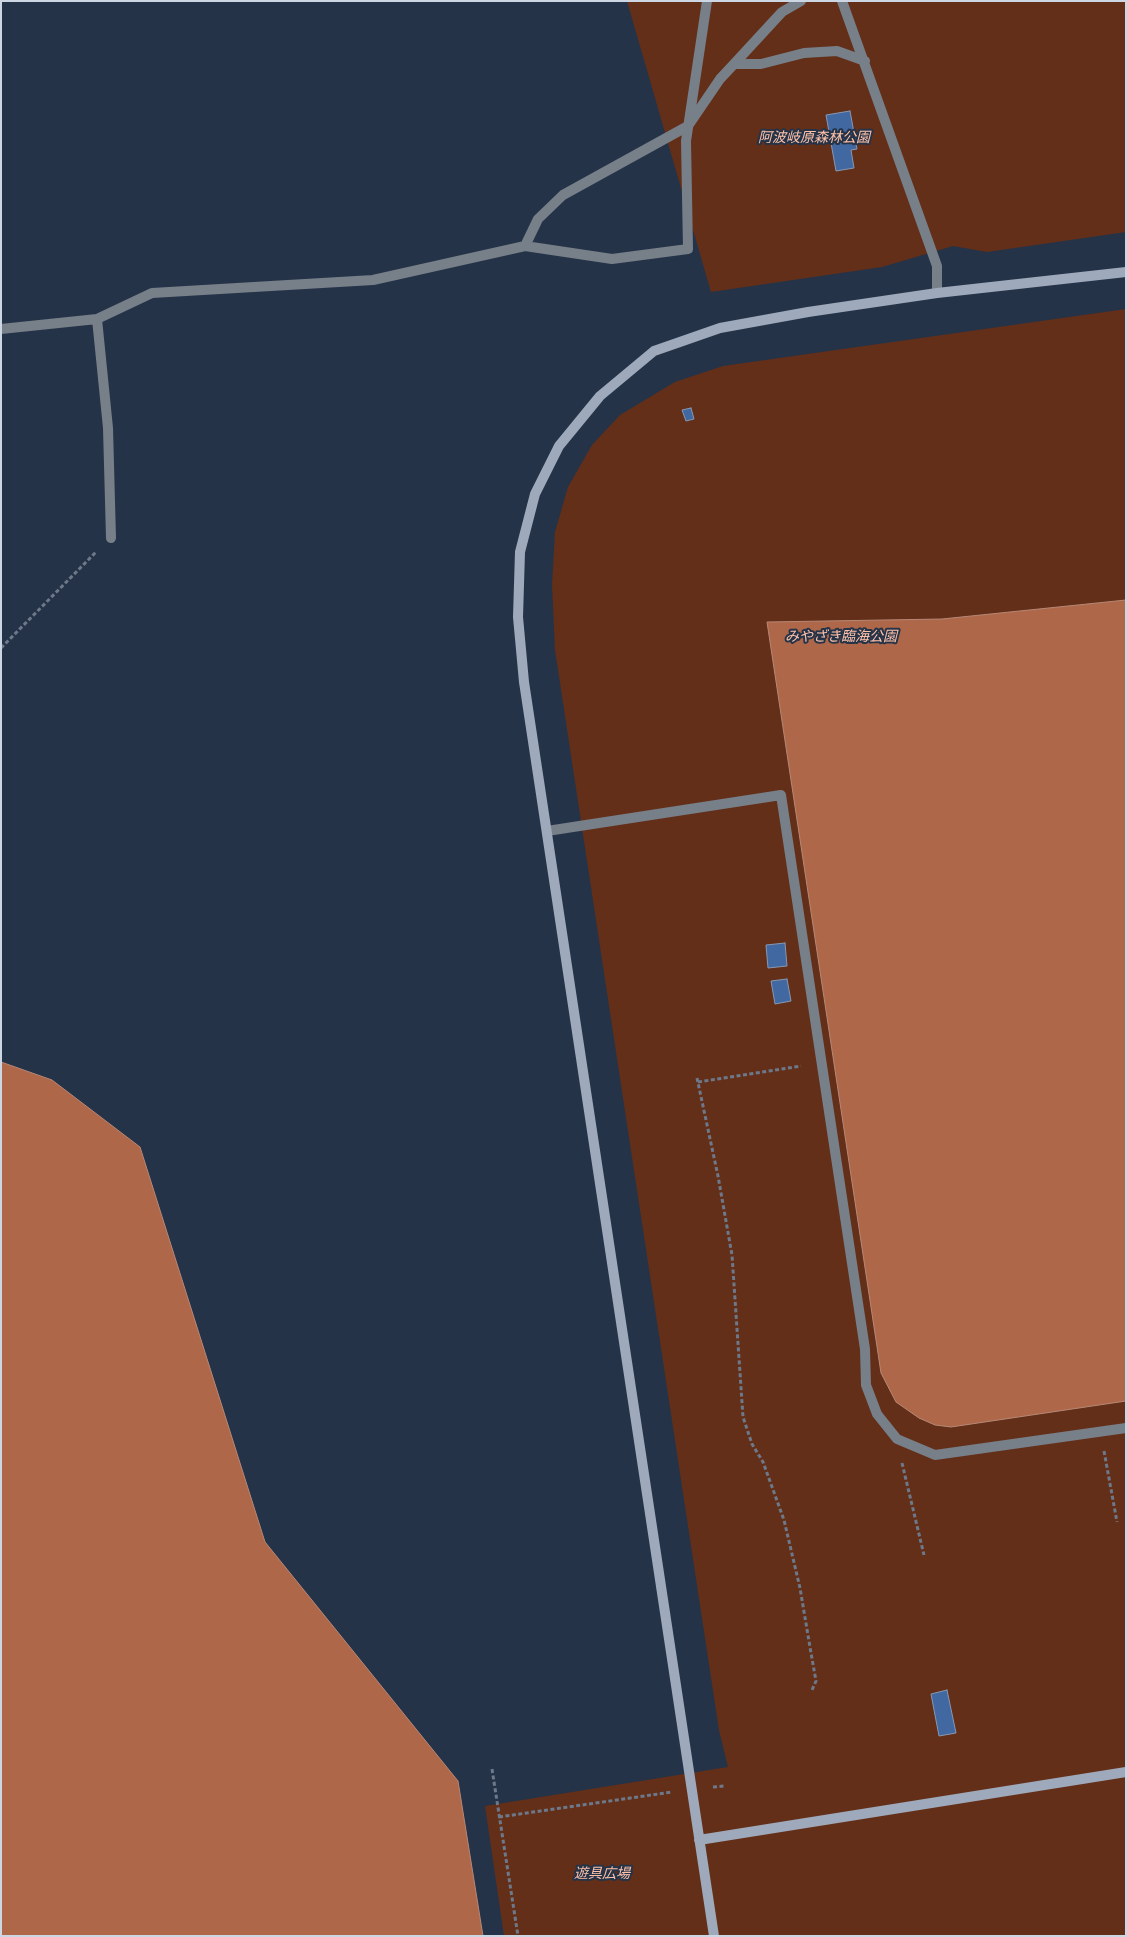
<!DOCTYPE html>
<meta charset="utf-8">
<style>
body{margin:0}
#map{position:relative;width:1127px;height:1937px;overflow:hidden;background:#253348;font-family:Merriweather,serif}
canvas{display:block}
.frame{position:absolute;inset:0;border:2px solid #cdd6e3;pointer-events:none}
</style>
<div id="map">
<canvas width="1127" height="1937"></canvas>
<div class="frame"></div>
</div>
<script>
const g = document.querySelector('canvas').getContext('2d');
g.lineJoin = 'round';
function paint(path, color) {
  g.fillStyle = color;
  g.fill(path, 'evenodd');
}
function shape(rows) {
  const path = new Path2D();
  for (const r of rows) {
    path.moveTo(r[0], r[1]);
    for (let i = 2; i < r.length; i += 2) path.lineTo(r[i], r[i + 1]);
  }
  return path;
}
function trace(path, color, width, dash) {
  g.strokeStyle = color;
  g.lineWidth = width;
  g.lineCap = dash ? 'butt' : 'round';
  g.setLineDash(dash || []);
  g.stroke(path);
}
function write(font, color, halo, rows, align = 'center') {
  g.font = font + ' Merriweather,"Noto Sans JP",serif';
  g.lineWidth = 4;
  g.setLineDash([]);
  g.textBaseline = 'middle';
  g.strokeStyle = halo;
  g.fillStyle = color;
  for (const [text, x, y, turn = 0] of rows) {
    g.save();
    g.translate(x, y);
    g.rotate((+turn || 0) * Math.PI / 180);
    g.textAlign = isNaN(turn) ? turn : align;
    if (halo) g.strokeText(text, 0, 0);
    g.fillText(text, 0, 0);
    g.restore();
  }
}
paint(shape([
 [627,1,1126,1,1126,232,987,252,953,246,882,267,711,292],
 [1126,309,1126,1936,504,1936,485,1806,728,1767,719,1730,555,650,552,585,555,532,568,487,592,445,620,415,675,382,723,366]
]), '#632f18');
const water = shape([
 [1126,600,1126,1401,951,1427,935,1425,919,1418,896,1402,881,1373,767,622,942,619,1126,600],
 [1,1062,52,1080,140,1147,265,1542,458,1781,483,1936,1,1936,1,1062]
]);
paint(water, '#ae6749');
trace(water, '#b78877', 1);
const building = shape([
 [850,111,857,149,851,150,854,168,836,171,826,115,850,111],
 [691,408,694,419,686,421,682,410,691,408],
 [785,943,787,966,768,968,766,945,785,943],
 [787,979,791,1001,775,1004,771,981,787,979],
 [947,1690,956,1733,939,1736,931,1694,947,1690]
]);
paint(building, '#4268a2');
trace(building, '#8798b1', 1);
trace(shape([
 [1,648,96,552],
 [697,1078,718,1176,732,1255,743,1417,752,1444,763,1462,784,1520,800,1588,811,1653,816,1681,812,1690],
 [698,1082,801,1066],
 [1104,1451,1117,1522],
 [902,1463,924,1555],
 [492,1769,518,1936],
 [713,1787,724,1786],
 [499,1817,672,1792]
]), '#6d798a', 3, [4, 2.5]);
trace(shape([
 [547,831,781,795,865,1349,866,1385,877,1414,897,1439,935,1455,1126,1428]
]), '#777f89', 10);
trace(shape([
 [842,1,937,266,937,293],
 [734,64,761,64,804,53,837,51,865,61],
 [525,246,538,219,563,195,688,126,720,79,734,64,782,12,801,1],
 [1,329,97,319],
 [111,538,108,428,97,319,152,293,373,280,525,246,612,259,688,249,686,141,707,1]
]), '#777f89', 10);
trace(shape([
 [699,1840,1126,1772],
 [714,1936,524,682,518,617,520,552,535,494,559,446,600,396,654,351,720,328,808,312,937,293,1126,272]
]), '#9ea9bb', 10);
write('italic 14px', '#ffc2a9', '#253348', [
 ["阿波岐原森林公園",814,138],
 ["みやざき臨海公園",841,637],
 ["遊具広場",602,1874]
]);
</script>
